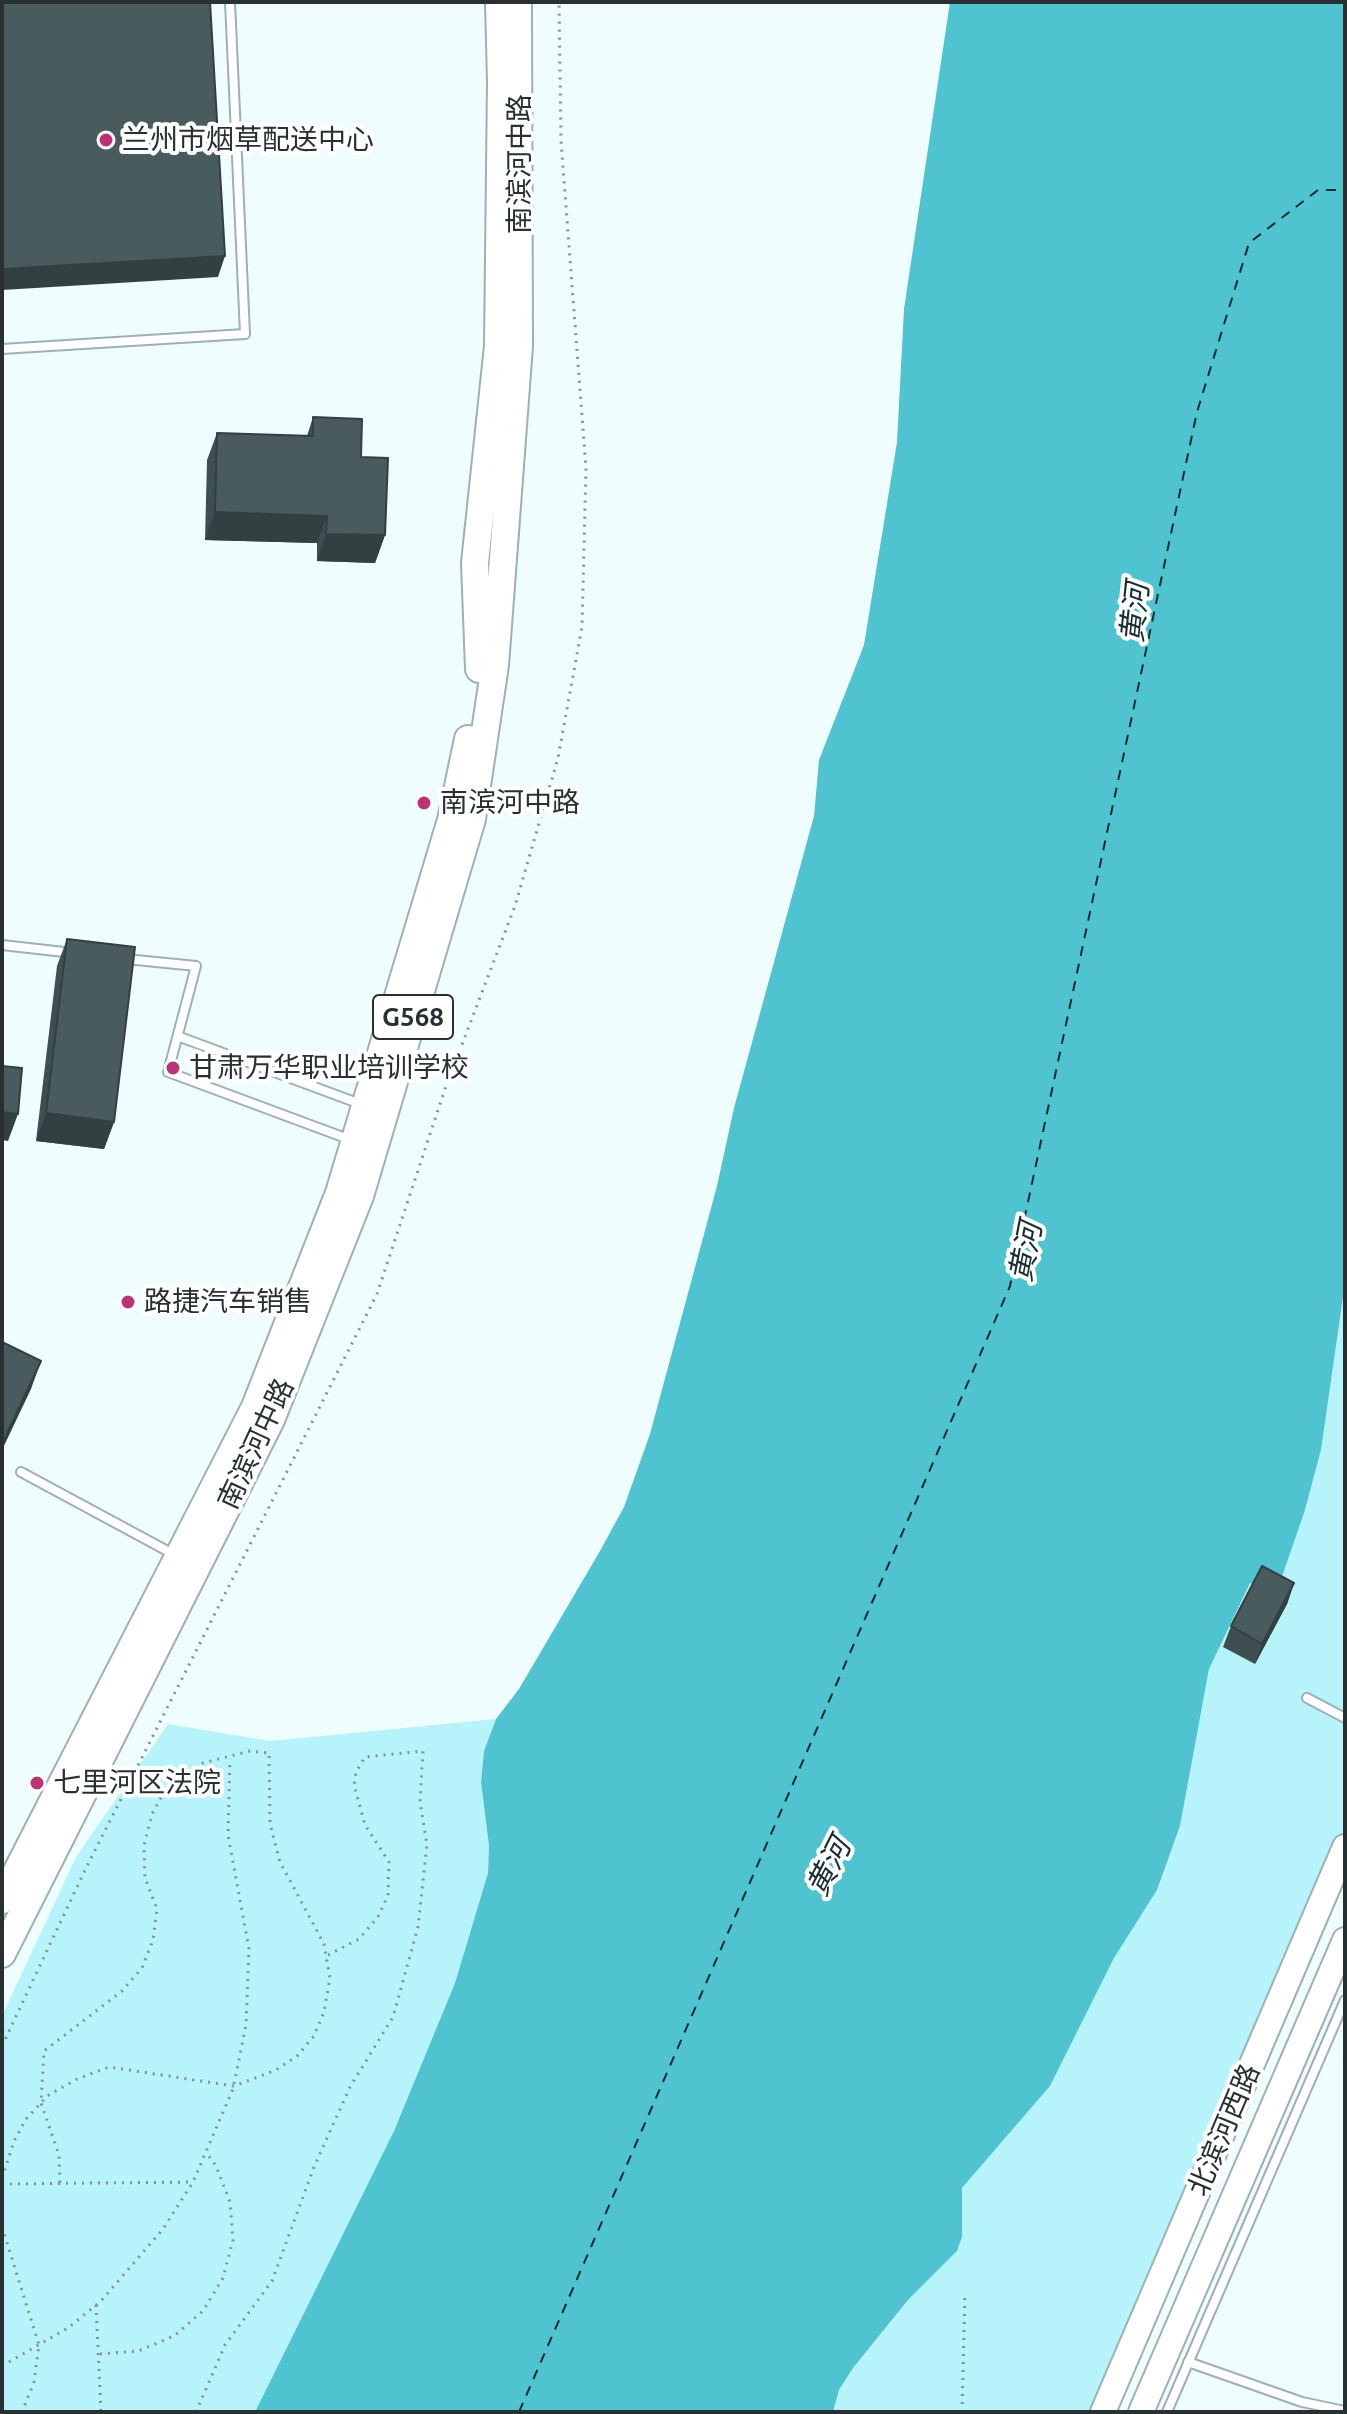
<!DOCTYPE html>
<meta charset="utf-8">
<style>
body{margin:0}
#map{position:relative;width:1347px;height:2414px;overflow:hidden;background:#f0fdfe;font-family:Ubuntu,sans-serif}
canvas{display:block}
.frame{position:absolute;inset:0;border:4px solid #283031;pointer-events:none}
</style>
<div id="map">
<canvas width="1347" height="2414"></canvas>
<div class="frame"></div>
</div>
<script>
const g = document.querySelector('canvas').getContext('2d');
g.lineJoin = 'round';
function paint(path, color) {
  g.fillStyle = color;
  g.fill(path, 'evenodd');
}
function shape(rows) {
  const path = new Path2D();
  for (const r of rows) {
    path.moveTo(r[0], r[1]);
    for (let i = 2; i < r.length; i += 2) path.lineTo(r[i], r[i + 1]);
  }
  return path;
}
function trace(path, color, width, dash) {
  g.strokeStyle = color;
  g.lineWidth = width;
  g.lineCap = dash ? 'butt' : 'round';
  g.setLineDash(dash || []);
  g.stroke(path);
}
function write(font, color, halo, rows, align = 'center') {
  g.font = font + ' Ubuntu,"Noto Sans SC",sans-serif';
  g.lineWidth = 8;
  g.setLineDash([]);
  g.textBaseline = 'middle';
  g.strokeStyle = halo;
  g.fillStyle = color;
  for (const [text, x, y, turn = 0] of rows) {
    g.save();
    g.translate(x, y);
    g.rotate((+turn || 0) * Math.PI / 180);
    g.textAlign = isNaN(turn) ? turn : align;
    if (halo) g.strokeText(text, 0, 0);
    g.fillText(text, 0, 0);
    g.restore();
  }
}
paint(shape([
 [1345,1283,1345,1847,1103,2412,833,2412,839,2390,853,2368,908,2300,957,2251,962,2237,962,2188,1050,2086,1114,1958,1157,1890,1180,1826,1209,1669,1250,1582,1258,1584,1305,1510,1321,1450],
 [496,1719,484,1751,481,1782,489,1846,488,1873,455,1983,394,2131,255,2412,2,2412,2,2016,76,1857,168,1724,270,1741]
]), '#b7f3fa');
paint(shape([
 [950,2,1345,2,1345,1283,1321,1450,1305,1510,1276,1594,1250,1583,1209,1669,1180,1826,1157,1890,1114,1958,1050,2086,962,2188,962,2237,957,2251,908,2300,853,2368,839,2390,833,2412,255,2412,394,2131,455,1983,488,1873,489,1846,481,1782,484,1751,496,1719,519,1689,600,1551,624,1507,650,1434,717,1186,734,1108,814,816,819,760,864,645,897,442,904,309]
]), '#4fc3cf');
trace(shape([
 [519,2412,1010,1286,1197,412,1249,243,1318,190,1345,190]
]), '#182d2f', 2, [10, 8]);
const service = shape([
 [2,349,245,334,230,2],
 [2,945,73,953],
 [126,959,196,966,168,1072,351,1140],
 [180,1037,363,1105],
 [21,1472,175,1555],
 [1307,1698,1345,1718],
 [1188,2362,1302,2402,1345,2411],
 [1167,2412,1345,2000]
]);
const primary = shape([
 [1103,2412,1345,1847],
 [1141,2412,1345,1940]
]);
const trunk = shape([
 [479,669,475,563,498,346,501,82,499,2],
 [2,1900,255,1407,339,1193,451,820,468,739],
 [2,1954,271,1420,360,1196,472,819,495,665,519,346,518,2]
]);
trace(service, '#9db1b4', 12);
trace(primary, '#9db1b4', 28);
trace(trunk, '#9db1b4', 30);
trace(shape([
 [2,2046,86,1868,377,1294,445,1089,515,906,558,758,582,627,586,468,561,141,559,2],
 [2,2178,14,2141,26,2119,41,2103,47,2096,77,2079,109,2067,234,2086,276,2070,297,2056,314,2036,324,2012,330,1978,326,1956,324,1944,280,1862,270,1824,269,1753,250,1751,203,1763,181,1775,164,1792,152,1814,144,1846,145,1878,157,1909,153,1940,142,1968,122,1991,44,2051,41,2103,59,2155,60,2183],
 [2,2184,193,2182],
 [2,2227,39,2345,34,2382,22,2412],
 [96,2305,101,2412],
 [100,2354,138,2351,174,2336,203,2311,223,2278,233,2240,230,2202,216,2166,206,2152],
 [2,2366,68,2328,101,2301,163,2229,193,2182,233,2089,246,2025,249,1949,228,1835,230,1759],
 [196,2412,225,2345,272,2281,314,2167,350,2087,393,2017,418,1927,427,1845,420,1802,423,1751,365,1757,356,1772,354,1785,365,1825,389,1862,388,1895,378,1917,359,1939,326,1956],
 [962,2412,965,2292]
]), '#869091', 3, [2, 6]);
trace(service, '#fff', 8);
trace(primary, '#fff', 24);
trace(trunk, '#fff', 26);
paint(shape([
 [313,417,361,457,385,535,375,563,317,561,317,543,205,540,207,460,217,433,307,436],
 [67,939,114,1122,104,1149,36,1141,57,966],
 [1294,1583,1287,1604,1255,1664,1223,1647,1231,1626]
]), '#3f4e50');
paint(shape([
 [225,256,218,277,2,290,2,269],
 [215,512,327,516,317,543,205,540],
 [326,534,385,535,375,563,317,561],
 [2,1112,18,1114,8,1141,2,1140],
 [46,1113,114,1122,104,1149,36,1141],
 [41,1361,31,1389,2,1450,2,1444],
 [1294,1583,1287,1604,1255,1664,1262,1644]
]), '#334041');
const building = shape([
 [2,2,210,2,225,256,2,269,2,2],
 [313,417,362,419,361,457,388,458,385,535,326,534,327,516,215,512,217,433,313,436,313,417],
 [67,939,135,947,114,1122,46,1113,67,939],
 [2,1066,22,1068,18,1114,2,1112,2,1066],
 [2,1342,41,1361,2,1444,2,1342],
 [1262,1566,1294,1583,1262,1644,1231,1626,1262,1566]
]);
paint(building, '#495b5d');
trace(building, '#334041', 2);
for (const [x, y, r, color] of [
 [106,140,8,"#ba3375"],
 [424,803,8,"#ba3375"],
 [173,1068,8,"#ba3375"],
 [128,1302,8,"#ba3375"],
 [37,1783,8,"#ba3375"]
]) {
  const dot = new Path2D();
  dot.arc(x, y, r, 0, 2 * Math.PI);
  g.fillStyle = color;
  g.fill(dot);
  trace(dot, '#fff', 3);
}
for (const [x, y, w] of [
 [413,1017,80]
]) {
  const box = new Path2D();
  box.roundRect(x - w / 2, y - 22, w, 44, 6);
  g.fillStyle = '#fff';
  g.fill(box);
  trace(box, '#283031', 2);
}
write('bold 26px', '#283031', null, [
 ["G568",413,1017]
]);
write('28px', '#283031', '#fff', [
 ["兰州市烟草配送中心",122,140],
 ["南滨河中路",440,803],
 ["甘肃万华职业培训学校",189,1068],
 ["路捷汽车销售",144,1302],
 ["七里河区法院",53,1783]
], 'left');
write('28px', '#283031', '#fff', [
 ["南滨河中路",520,164,-90],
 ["南滨河中路",256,1444,-65],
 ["北滨河西路",1224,2130,-67]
]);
write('italic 30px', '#182d2f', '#fff', [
 ["黄河",1135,613,-84],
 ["黄河",1026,1252,-79],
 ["黄河",829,1867,-63]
]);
</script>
